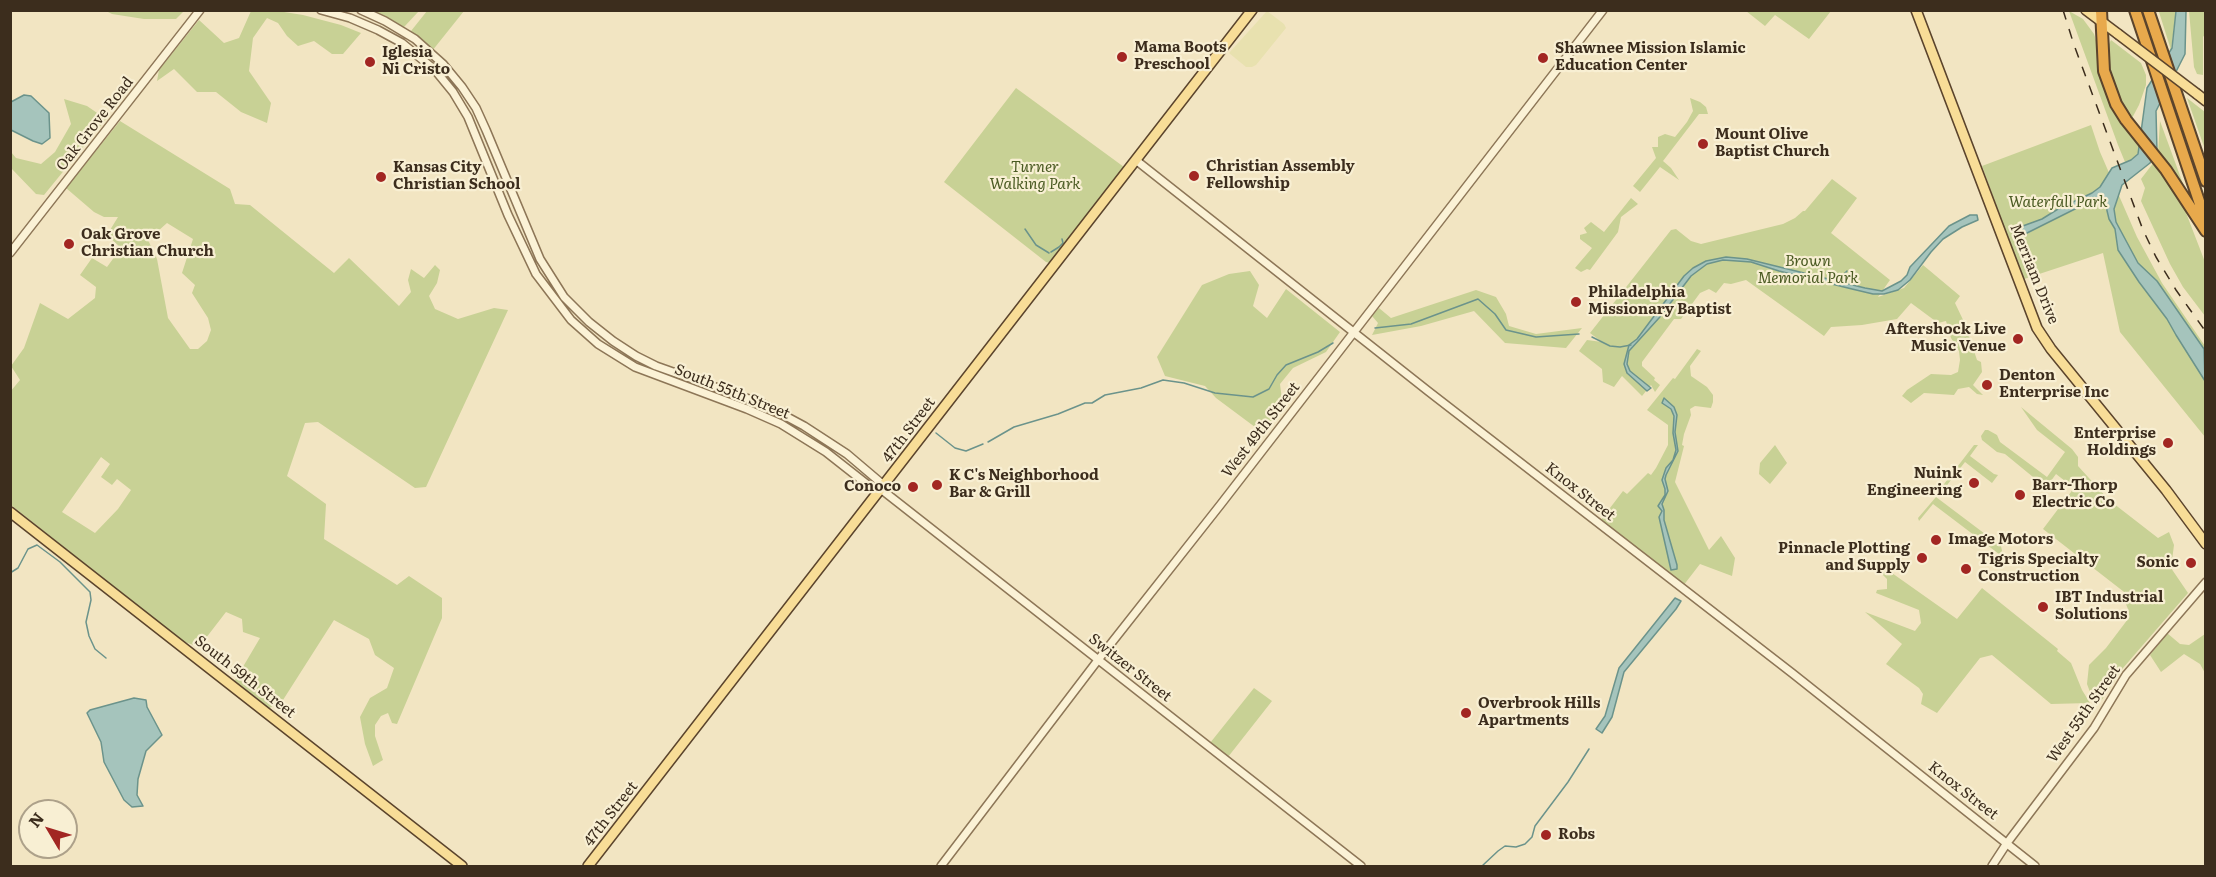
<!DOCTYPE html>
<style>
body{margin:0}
#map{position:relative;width:2216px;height:877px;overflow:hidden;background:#f2e5c2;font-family:Literata,serif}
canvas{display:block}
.frame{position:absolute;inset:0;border:12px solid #3c2d1d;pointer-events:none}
.north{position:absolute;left:18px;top:799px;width:60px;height:60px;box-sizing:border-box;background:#f8efd3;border:2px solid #ada18a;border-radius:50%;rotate:308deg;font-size:16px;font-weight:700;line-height:24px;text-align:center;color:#3c2d1d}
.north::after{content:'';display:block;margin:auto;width:21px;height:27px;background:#a22622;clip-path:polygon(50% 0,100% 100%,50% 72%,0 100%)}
</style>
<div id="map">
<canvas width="2216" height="877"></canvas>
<div class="frame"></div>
<div class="north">N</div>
</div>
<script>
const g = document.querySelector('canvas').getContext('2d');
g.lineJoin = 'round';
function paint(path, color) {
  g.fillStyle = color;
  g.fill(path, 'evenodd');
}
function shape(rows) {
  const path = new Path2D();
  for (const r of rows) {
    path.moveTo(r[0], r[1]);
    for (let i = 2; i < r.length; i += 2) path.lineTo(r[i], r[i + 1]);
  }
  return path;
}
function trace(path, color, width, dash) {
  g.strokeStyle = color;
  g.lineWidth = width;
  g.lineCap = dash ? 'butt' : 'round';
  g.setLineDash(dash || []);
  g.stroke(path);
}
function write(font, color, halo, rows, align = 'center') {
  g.font = font + ' Literata,serif';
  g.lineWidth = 4.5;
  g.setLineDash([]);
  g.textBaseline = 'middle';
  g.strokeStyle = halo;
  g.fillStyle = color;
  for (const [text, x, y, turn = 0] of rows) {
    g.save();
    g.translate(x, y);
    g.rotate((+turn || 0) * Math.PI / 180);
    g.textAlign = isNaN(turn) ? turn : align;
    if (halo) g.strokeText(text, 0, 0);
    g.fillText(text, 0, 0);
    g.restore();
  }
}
paint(shape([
 [1267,11,1284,24,1286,28,1256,65,1252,67,1246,67,1229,53]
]), '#e8e1af');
paint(shape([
 [106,11,184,11,176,19,144,19,112,14],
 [251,11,278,11,303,15,341,25,361,33,343,54,332,54,314,41,298,46,287,36,278,23,267,18,253,38,249,71,271,103,267,123,241,112,216,92,197,92,174,69,157,81,159,70,199,20,224,43,239,38],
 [369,11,419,11,404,27],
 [427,11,464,11,432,51,411,34,411,31],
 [1746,11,1831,11,1809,39,1775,15,1765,26],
 [2069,11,2083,19,2094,34,2098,46,2102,81,2107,97,2114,110,2140,144,2138,153,2132,160,2125,162,2118,145],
 [2158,11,2176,11,2171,50,2159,12],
 [2189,11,2205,11,2205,34,2203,37,2203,75,2197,74,2194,67],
 [2111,40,2141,63,2146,75,2146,85,2139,105,2131,120,2121,106,2112,83,2108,46],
 [1016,88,1124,167,1050,263,1046,262,944,182],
 [1690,98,1700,102,1706,107,1708,114,1699,114,1663,161,1671,168,1679,180,1660,167,1640,192,1633,186,1656,158,1652,147,1658,147,1658,137,1665,134,1675,137,1687,122,1693,111],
 [2187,98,2205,112,2205,149,2202,141],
 [64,99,87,106,106,119,44,195,36,194,11,168,11,152,16,158,41,164,55,152,71,124],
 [120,121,230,189,235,204,250,205,334,273,349,258,399,306,411,292,408,280,411,269,424,278,435,265,440,270,437,283,429,296,435,309,458,319,494,308,508,310,426,487,415,488,318,422,305,423,287,476,326,504,324,539,397,585,409,576,442,598,442,618,397,724,392,723,388,713,381,716,375,725,375,736,383,760,373,766,365,744,360,717,370,698,387,688,394,668,375,655,369,639,334,620,283,700,268,709,234,682,260,638,243,632,242,619,226,612,199,647,182,641,11,505,10,392,20,380,11,366,24,348,40,303,68,319,95,298,96,287,80,275,92,258,107,267,121,248,107,235,118,217,104,217,94,212,66,188],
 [167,223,193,239,182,273,195,285,192,293,208,318,211,330,207,341,198,349,190,349,168,318,157,259,148,240],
 [101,457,110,464,101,477,112,485,117,479,131,490,118,509,95,533,62,512],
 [2160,121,2186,192,2158,154],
 [2091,125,2100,152,2137,237,2162,283,2205,346,2205,437,2120,332,2103,253,2024,279,2007,235,1982,166],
 [2154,162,2171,185,2183,205,2205,262,2205,316,2183,287,2170,264,2141,201,2145,188,2141,179],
 [1832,179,1857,198,1831,233,1890,280,1878,297,1904,288,1923,265,1960,296,1955,303,1965,324,1977,360,1981,362,1982,372,1973,385,1983,395,1977,394,1969,387,1958,389,1954,395,1924,393,1911,403,1902,396,1907,390,1931,374,1951,375,1958,372,1960,360,1959,351,1951,338,1946,321,1938,323,1911,303,1897,319,1862,325,1831,327,1824,336,1746,280,1731,284,1724,283,1716,293,1709,289,1700,293,1681,319,1674,319,1642,362,1642,366,1655,378,1654,380,1660,385,1655,392,1651,385,1642,396,1622,376,1614,387,1603,382,1602,369,1579,351,1587,340,1602,342,1590,333,1671,230,1676,229,1691,241,1701,244,1783,224,1795,218,1803,211,1805,211],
 [1631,198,1638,204,1621,217,1618,232,1590,270,1587,269,1581,272,1575,268,1592,248,1580,239,1580,235,1587,233,1584,228,1591,222,1604,232],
 [1250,271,1259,285,1253,306,1267,318,1286,289,1340,332,1326,352,1293,368,1280,384,1283,408,1263,433,1216,398,1205,386,1165,376,1157,357,1202,285,1229,274],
 [1476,290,1496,297,1506,314,1509,326,1536,334,1582,328,1566,348,1505,343,1474,311,1421,326,1372,335,1378,323,1372,316,1379,308,1391,318],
 [1697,349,1701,351,1690,366,1691,376,1707,387,1713,395,1713,402,1711,408,1695,406,1690,409,1691,415,1684,434,1682,445,1684,446,1675,482,1709,550,1721,536,1735,558,1732,576,1700,564,1683,586,1600,521,1623,491,1627,494,1648,473,1651,475,1656,468,1668,445,1668,425,1647,410,1673,378,1675,379],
 [2021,407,2072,449,2078,457,2078,466,2109,500,2158,538,2169,532,2174,545,2171,568,2188,593,2123,668,2101,701,2095,699,2090,692,2087,684,2089,665,2106,648,2128,619,2128,609,2125,602,2128,595,2043,529,2074,488,2056,474,2048,485,2033,477,2005,454,1997,452,1982,440,1981,436,1985,430,1988,430,1997,435,2000,442,2047,477,2065,452,2037,430],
 [1775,445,1787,463,1770,484,1759,474,1760,463],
 [1974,445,1978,445,1970,456,1994,474,1998,475,1992,483,1965,462,1944,489,1947,492,1943,494,1941,488],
 [1936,497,2001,546,2002,551,1999,554,1933,504,1919,521,1918,518],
 [1882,566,1957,619,1982,588,2058,649,2057,651,2071,663,2082,690,2090,703,2051,704,1992,655,1980,658,1937,713,1921,704,1923,694,1919,688,1886,664,1902,644,1865,612,1915,631,1921,623,1919,610,1876,593,1877,590,1887,589,1887,579,1880,572],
 [2167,633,2180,644,2189,645,2205,634,2205,673,2200,664,2184,654,2161,672,2150,655],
 [1254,688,1272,701,1228,757,1210,743]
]), '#c8d195');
const water = shape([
 [2176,11,2186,11,2185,54,2156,111,2157,152,2150,163,2122,185,2114,209,2116,222,2138,263,2157,281,2204,349,2205,381,2176,335,2167,319,2139,282,2118,250,2115,229,2109,219,2104,198,2095,199,2023,235,2020,235,2018,231,2020,227,2042,219,2058,209,2092,193,2100,187,2112,168,2131,160,2138,154,2147,88,2172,48,2176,11],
 [24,95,31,96,49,113,50,138,42,144,33,141,11,130,11,102,24,95],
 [1970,215,1977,215,1978,220,1962,227,1943,239,1931,252,1910,280,1898,290,1884,294,1873,294,1852,289,1779,271,1751,262,1723,260,1707,264,1691,276,1659,318,1629,351,1627,364,1630,371,1651,388,1647,391,1627,373,1624,364,1629,345,1637,339,1684,276,1693,268,1706,261,1726,257,1747,259,1865,288,1882,291,1901,281,1907,275,1910,267,1949,226,1970,215],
 [1664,398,1674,407,1677,415,1675,432,1678,451,1666,475,1665,479,1668,491,1662,504,1664,510,1664,520,1677,565,1677,569,1671,570,1659,517,1662,511,1658,506,1665,495,1665,489,1662,480,1666,468,1673,460,1676,450,1673,433,1674,416,1671,409,1662,403,1664,398],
 [1675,598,1681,601,1676,609,1624,672,1612,717,1602,733,1596,729,1605,716,1619,668,1675,598],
 [134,698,146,700,147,707,162,735,146,751,138,779,137,795,143,806,132,807,124,800,104,762,101,742,87,713,90,710,134,698]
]);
paint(water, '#a5c4bc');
trace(water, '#6b938b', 1.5);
trace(shape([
 [1025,229,1036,245,1049,253],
 [1051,252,1059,247,1063,243,1062,239],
 [1844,274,1847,271],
 [1375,328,1411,324,1478,299,1495,314,1506,330,1536,337,1579,334],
 [1592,337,1610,346,1620,347,1631,345],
 [936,433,955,448,966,451,983,444],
 [988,442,1014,427,1058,414,1085,403,1092,403,1105,395,1141,388,1163,380,1184,383,1215,393,1253,397,1269,389,1277,375,1286,365,1318,352,1333,343],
 [10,573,18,568,28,549,37,545,60,562,90,592,91,600,86,622,89,636,95,649,106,658],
 [1323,866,1329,866],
 [1482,866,1498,851,1505,846,1516,847,1525,844,1532,837,1535,826,1568,782,1589,749]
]), '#6b938b', 1.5);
const minor = shape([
 [321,10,350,18,378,30,402,43,435,70,453,92,468,117,508,215,536,274,571,320,598,344,635,367,747,409,781,424,826,452,873,489,881,490],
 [361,10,385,21,415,39,443,64,462,87,476,108,486,130,540,259,564,297,589,322,613,341,636,356,656,366,763,404,804,426,847,454,880,482,882,490],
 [1137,161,1428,391,1792,673,2035,866],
 [10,253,200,10],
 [882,490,1361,866],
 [941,866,1098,660,1221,504,1603,10],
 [1992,866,2007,843,2094,728,2126,675,2206,582]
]);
const major = shape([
 [1916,10,2037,328,2051,349,2166,490,2206,544],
 [2086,10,2118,34],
 [2197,94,2206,101],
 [10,512,462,866],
 [588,866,1252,10]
]);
const highway = shape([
 [2101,10,2104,71,2116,104,2126,120,2166,170,2206,231],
 [2135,10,2206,222],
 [2148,10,2206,181]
]);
trace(minor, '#8d7657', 10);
trace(major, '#5b442c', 12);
trace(highway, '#5b442c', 14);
trace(minor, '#fbf2d6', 7);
trace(major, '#f8dd97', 9);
trace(highway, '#e8a94c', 10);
trace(shape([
 [2063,10,2074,45,2143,230,2156,257,2176,290,2206,332]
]), '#3c2d1d', 1.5, [10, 10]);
const majorBridge = shape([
 [2118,34,2197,94]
]);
trace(majorBridge, '#5b442c', 12, []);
trace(majorBridge, '#f8dd97', 9);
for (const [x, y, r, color] of [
 [1122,57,6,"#a22622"],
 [1543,58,6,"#a22622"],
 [370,62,6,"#a22622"],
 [1703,144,6,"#a22622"],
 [1194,176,6,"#a22622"],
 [381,177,6,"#a22622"],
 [69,244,6,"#a22622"],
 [1576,302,6,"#a22622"],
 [2018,339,6,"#a22622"],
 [1987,385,6,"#a22622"],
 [2168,443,6,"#a22622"],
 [1974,483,6,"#a22622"],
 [937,485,6,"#a22622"],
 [913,487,6,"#a22622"],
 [2020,495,6,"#a22622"],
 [1936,540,6,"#a22622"],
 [1922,558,6,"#a22622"],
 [2191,563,6,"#a22622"],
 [1966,569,6,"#a22622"],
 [2043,607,6,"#a22622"],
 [1466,713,6,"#a22622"],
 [1546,835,6,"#a22622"]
]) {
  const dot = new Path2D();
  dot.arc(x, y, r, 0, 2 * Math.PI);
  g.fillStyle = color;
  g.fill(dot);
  trace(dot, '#f8efd3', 2);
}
write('bold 15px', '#3c2d1d', '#f8efd3', [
 ["Mama Boots",1134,48],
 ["Preschool",1134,65],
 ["Shawnee Mission Islamic",1555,49],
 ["Education Center",1555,66],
 ["Iglesia",382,53],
 ["Ni Cristo",382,70],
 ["Mount Olive",1715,135],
 ["Baptist Church",1715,152],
 ["Christian Assembly",1206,167],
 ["Fellowship",1206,184],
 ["Kansas City",393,168],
 ["Christian School",393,185],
 ["Oak Grove",81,235],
 ["Christian Church",81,252],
 ["Philadelphia",1588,293],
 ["Missionary Baptist",1588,310],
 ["Aftershock Live",2006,330,"right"],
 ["Music Venue",2006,347,"right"],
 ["Denton",1999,376],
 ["Enterprise Inc",1999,393],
 ["Enterprise",2156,434,"right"],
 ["Holdings",2156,451,"right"],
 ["Nuink",1962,474,"right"],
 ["Engineering",1962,491,"right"],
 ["K C's Neighborhood",949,476],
 ["Bar & Grill",949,493],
 ["Barr-Thorp",2032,486],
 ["Electric Co",2032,503],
 ["Conoco",901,487,"right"],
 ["Image Motors",1948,540],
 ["Pinnacle Plotting",1910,549,"right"],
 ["and Supply",1910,566,"right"],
 ["Tigris Specialty",1978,560],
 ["Construction",1978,577],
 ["Sonic",2179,563,"right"],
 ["IBT Industrial",2055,598],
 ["Solutions",2055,615],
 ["Overbrook Hills",1478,704],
 ["Apartments",1478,721],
 ["Robs",1558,835]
], 'left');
write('15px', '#3c2d1d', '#f8efd3', [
 ["Oak Grove Road",95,124,-52],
 ["Merriam Drive",2034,274,68],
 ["South 55th Street",732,392,22],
 ["47th Street",909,430,-53],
 ["West 49th Street",1261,430,-52],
 ["Knox Street",1580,492,38],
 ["Switzer Street",1130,668,38],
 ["South 59th Street",245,677,38],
 ["West 55th Street",2084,714,-55],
 ["Knox Street",1963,791,38],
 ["47th Street",611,814,-52]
]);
write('italic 15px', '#4a5a22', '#f8efd3', [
 ["Turner",1035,168],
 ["Walking Park",1035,185],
 ["Waterfall Park",2058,203],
 ["Brown",1808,262],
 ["Memorial Park",1808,279]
]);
</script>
